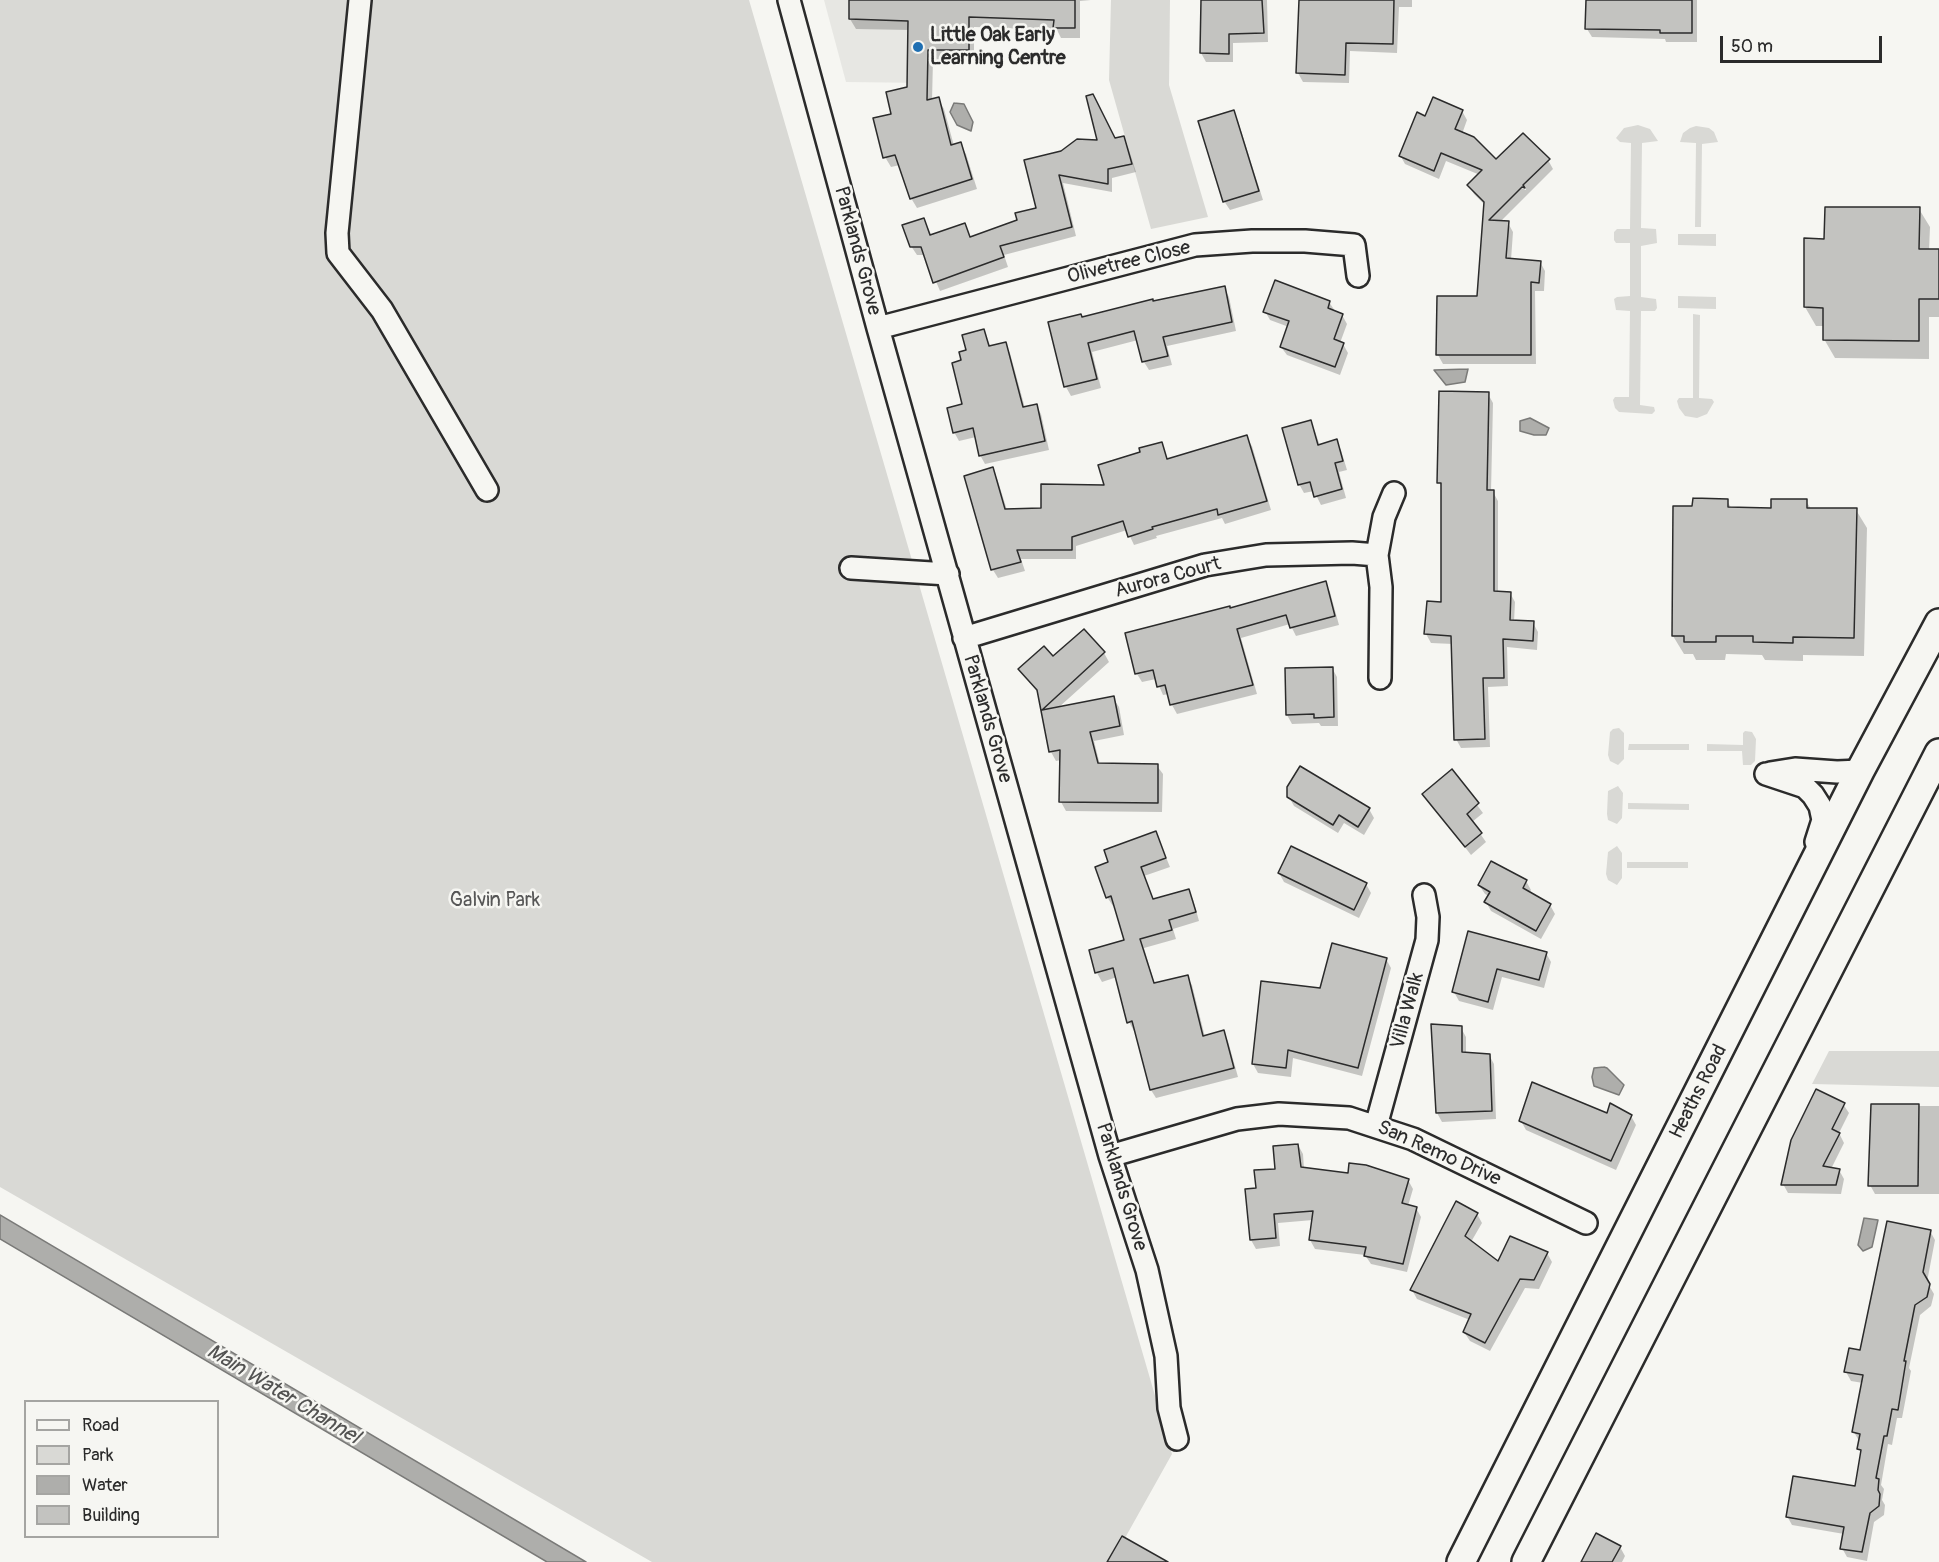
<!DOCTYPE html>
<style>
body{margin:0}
#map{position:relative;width:1939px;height:1562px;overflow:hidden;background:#f6f6f2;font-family:Pangolin,sans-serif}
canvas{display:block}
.legend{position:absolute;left:24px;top:1400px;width:195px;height:138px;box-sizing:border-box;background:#f6f6f2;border:2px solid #a5a5a2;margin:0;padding:8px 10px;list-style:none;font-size:18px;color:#2b2b2b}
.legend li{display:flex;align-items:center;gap:12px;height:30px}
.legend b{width:30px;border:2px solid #a5a5a2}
.scale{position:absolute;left:1720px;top:36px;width:162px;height:27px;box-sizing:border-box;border:3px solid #2b2b2b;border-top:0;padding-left:8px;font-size:18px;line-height:21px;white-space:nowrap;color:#2b2b2b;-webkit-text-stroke:4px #f6f6f2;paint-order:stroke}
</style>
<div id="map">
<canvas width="1939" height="1562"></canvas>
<ul class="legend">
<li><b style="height:8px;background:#f6f6f2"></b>Road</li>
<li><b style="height:16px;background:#d9d9d5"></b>Park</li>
<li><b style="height:16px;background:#aeaeab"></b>Water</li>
<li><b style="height:16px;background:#c3c3c0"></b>Building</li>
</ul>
<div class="scale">50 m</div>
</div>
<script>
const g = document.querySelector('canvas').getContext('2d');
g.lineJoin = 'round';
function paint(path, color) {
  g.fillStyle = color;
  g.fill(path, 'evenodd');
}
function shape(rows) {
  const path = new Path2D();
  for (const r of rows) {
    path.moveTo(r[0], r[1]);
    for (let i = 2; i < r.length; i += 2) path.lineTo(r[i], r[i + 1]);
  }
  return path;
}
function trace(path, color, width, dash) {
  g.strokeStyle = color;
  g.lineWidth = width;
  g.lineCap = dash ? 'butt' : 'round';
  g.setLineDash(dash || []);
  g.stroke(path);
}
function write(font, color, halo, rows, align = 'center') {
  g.font = font + ' Pangolin,sans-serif';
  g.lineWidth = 5;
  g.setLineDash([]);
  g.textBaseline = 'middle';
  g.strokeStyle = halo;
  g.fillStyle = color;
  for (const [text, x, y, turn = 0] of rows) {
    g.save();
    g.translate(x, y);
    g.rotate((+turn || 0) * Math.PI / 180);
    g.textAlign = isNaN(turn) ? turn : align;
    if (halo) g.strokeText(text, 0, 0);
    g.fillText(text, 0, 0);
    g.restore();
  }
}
paint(shape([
 [824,0,931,0,928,83,846,82]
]), '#e7e7e3');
paint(shape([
 [0,0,749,0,1172,1454,1125,1538,1121,1536,1107,1562,652,1562,0,1187],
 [1111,0,1170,0,1169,85,1208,217,1151,229,1109,80],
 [1638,125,1650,129,1658,141,1642,143,1641,228,1656,229,1657,243,1641,246,1641,297,1656,299,1657,308,1655,311,1641,311,1640,405,1654,407,1655,411,1652,414,1619,412,1615,408,1613,400,1615,397,1629,397,1630,311,1616,310,1614,299,1617,297,1630,296,1630,243,1616,243,1614,240,1614,232,1617,229,1630,229,1631,143,1620,142,1616,138,1624,128],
 [1696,126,1709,128,1714,132,1718,142,1702,144,1701,227,1695,227,1696,143,1680,142,1683,133,1690,128],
 [1678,234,1716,234,1716,246,1678,245],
 [1678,296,1716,297,1716,309,1678,308],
 [1693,314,1700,315,1699,398,1712,399,1714,402,1707,414,1697,418,1685,416,1679,408,1677,401,1679,398,1693,398],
 [1619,728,1624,733,1624,759,1618,765,1610,761,1608,755,1610,732,1613,729],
 [1745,731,1752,732,1756,739,1755,761,1751,765,1743,765,1742,751,1707,751,1707,744,1743,745,1743,733],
 [1629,744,1689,744,1689,750,1628,750],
 [1618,786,1623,793,1622,818,1617,824,1608,820,1607,814,1608,791],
 [1628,803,1689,804,1689,810,1628,809],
 [1617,846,1622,853,1622,878,1617,885,1608,880,1606,874,1608,852],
 [1627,862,1688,862,1688,868,1627,868],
 [1829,1051,1939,1051,1939,1087,1812,1084]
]), '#d9d9d5');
const water = shape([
 [954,103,964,104,973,122,971,131,957,125,950,112,954,103],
 [1468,369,1465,382,1446,385,1434,370,1468,369],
 [1530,418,1549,428,1546,435,1534,435,1520,431,1520,421,1530,418],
 [1604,1067,1607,1068,1624,1085,1619,1095,1594,1086,1592,1077,1594,1068,1604,1067],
 [0,1215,586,1562,547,1562,0,1239,0,1215],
 [1864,1218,1878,1220,1872,1247,1863,1251,1858,1245,1864,1218]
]);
paint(water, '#aeaeab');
trace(water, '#7a7a78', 1.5);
paint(shape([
 [851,0,1091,0,1080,1,1080,38,1061,38,1057,30,974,27,974,60,933,60,932,101,938,99,944,109,954,146,960,144,966,154,977,189,917,208,911,198,900,165,891,167,885,157,893,115,908,88,909,30,856,29,850,19],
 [1202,0,1267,0,1268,42,1233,43,1233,62,1206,62,1201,53],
 [1300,0,1412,0,1412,7,1399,7,1397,53,1350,51,1349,83,1303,82,1298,73],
 [1587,0,1697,0,1697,42,1666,42,1665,39,1592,37,1587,29],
 [1462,111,1467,120,1462,134,1496,161,1548,160,1553,169,1500,222,1508,223,1513,232,1511,260,1540,262,1545,271,1544,291,1535,291,1536,364,1443,364,1438,355,1438,298,1479,298,1485,205,1474,194,1469,186,1480,175,1446,161,1439,179,1405,164,1400,155,1426,118],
 [1515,183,1526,187,1526,190,1514,185],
 [1233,112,1238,121,1263,200,1230,210,1224,201],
 [1123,138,1128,147,1136,172,1112,178,1112,192,1063,183,1076,236,1004,255,1008,267,940,291,925,255,917,255,911,246,924,220,932,236,964,225,971,238,1019,221,1038,209,1026,161],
 [1919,209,1930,227,1929,251,1939,251,1939,317,1929,317,1929,359,1835,358,1824,339,1825,326,1816,326,1805,307,1806,240,1826,240],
 [1224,288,1229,297,1236,331,1167,346,1172,365,1149,370,1144,362,1138,340,1092,352,1101,388,1071,396,1066,387,1050,323,1082,318],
 [1329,302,1335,311,1342,315,1347,324,1340,343,1343,344,1348,353,1340,375,1287,355,1281,347,1289,327,1270,320,1265,311],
 [983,331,991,347,1005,344,1010,353,1025,408,1036,406,1041,414,1049,450,985,464,980,455,976,437,959,441,954,432,964,405,963,361,968,351],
 [1488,394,1493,403,1491,492,1493,492,1498,501,1498,593,1510,593,1515,602,1514,622,1533,623,1538,632,1537,650,1507,647,1508,686,1488,687,1490,747,1461,748,1456,739,1453,644,1431,643,1426,634,1442,603,1443,489,1439,482],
 [1310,422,1315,431,1320,446,1336,441,1341,450,1347,470,1339,472,1346,498,1321,505,1314,491,1304,493,1299,484],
 [1246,437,1252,446,1271,510,1225,524,1222,518,1156,536,1157,538,1134,545,1127,530,1076,546,1076,559,1021,559,1025,571,998,578,993,570,966,477,992,469,997,478,1007,510,1042,510,1106,487,1142,453,1161,444,1168,460],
 [1727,501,1732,509,1773,509,1806,501,1811,509,1856,510,1867,528,1864,656,1803,655,1803,661,1765,660,1762,655,1726,654,1725,660,1696,660,1693,654,1684,654,1673,636,1694,507],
 [1325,583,1330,592,1339,625,1296,636,1290,624,1241,638,1257,694,1177,714,1172,705,1169,694,1163,695,1156,679,1142,682,1137,674,1230,609],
 [1084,631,1104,653,1109,662,1058,708,1113,698,1119,707,1124,735,1094,741,1100,765,1157,766,1163,774,1162,812,1066,811,1061,802,1061,760,1056,761,1051,752,1039,694,1020,669,1053,659],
 [1332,668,1337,677,1338,726,1321,726,1319,723,1292,724,1287,715],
 [1452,772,1483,813,1472,822,1486,842,1471,855,1424,794],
 [1289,797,1369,809,1374,818,1364,835,1344,823,1338,833,1294,806],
 [1156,833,1170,867,1144,876,1154,901,1188,891,1193,899,1199,921,1173,929,1176,939,1144,948,1155,985,1187,977,1192,985,1205,1037,1223,1032,1228,1041,1238,1077,1156,1098,1151,1090,1136,1030,1134,1031,1129,1022,1117,977,1102,982,1097,973,1090,951,1126,941,1115,905,1113,906,1107,897,1110,863],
 [1279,873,1366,884,1371,893,1359,918,1284,882],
 [1526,881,1531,890,1529,894,1550,905,1555,914,1541,939,1491,911,1486,902,1489,896,1485,894,1479,885],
 [1469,933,1546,953,1551,962,1544,988,1502,977,1493,1010,1459,1001,1454,992],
 [1386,959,1391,968,1362,1076,1293,1058,1291,1077,1258,1073,1253,1064,1321,989],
 [1461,1028,1466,1037,1466,1054,1489,1055,1494,1064,1496,1119,1442,1122,1437,1113],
 [1843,1104,1849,1113,1839,1133,1844,1143,1831,1169,1839,1170,1844,1179,1841,1194,1788,1193,1783,1184],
 [1873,1106,1939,1106,1939,1194,1875,1194,1870,1185],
 [1608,1115,1631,1116,1636,1125,1616,1170,1526,1130,1521,1121],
 [1298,1145,1303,1154,1304,1169,1408,1180,1413,1189,1408,1206,1416,1208,1421,1217,1407,1272,1371,1264,1365,1255,1315,1249,1310,1240,1313,1220,1278,1223,1280,1246,1256,1249,1251,1240,1258,1189],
 [1477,1214,1482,1223,1471,1242,1498,1263,1547,1253,1552,1262,1539,1289,1525,1288,1490,1351,1470,1341,1464,1332,1470,1320,1417,1299,1412,1290],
 [1930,1231,1935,1240,1927,1282,1934,1294,1931,1306,1920,1315,1909,1368,1911,1371,1902,1418,1897,1418,1892,1445,1888,1444,1881,1485,1884,1489,1882,1500,1885,1505,1884,1515,1874,1522,1867,1561,1847,1557,1842,1548,1844,1534,1792,1525,1787,1516,1856,1488,1862,1454,1859,1449,1859,1441,1854,1432,1863,1383,1851,1381,1846,1372,1861,1352],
 [1620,1547,1625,1556,1622,1562,1582,1562]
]), '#0003');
const building = shape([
 [849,0,1075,0,1075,28,1053,28,1054,20,969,17,969,50,928,50,927,100,939,97,951,145,961,142,972,179,910,199,895,155,883,158,873,118,891,114,886,92,907,87,908,21,849,19,849,0],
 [1201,0,1262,0,1264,33,1229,34,1229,54,1200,53,1201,0],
 [1299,0,1394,0,1393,44,1346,43,1345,75,1296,73,1299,0],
 [1586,0,1692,0,1692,33,1660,33,1660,30,1585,29,1586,0],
 [1093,94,1115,138,1124,136,1132,164,1108,169,1108,184,1059,175,1072,227,1000,246,1004,257,933,283,921,247,910,247,902,225,924,218,930,235,965,223,970,237,1017,220,1015,213,1036,208,1024,160,1061,151,1077,139,1097,140,1086,96,1093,94],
 [1433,97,1463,110,1455,129,1474,137,1496,159,1523,133,1550,159,1523,185,1525,188,1522,187,1489,220,1509,221,1506,258,1541,261,1539,283,1531,282,1531,355,1436,355,1437,296,1477,296,1484,202,1467,185,1482,170,1441,153,1434,171,1399,156,1417,112,1425,116,1433,97],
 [1234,110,1259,191,1223,202,1198,121,1234,110],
 [1825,207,1920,207,1919,249,1939,249,1939,299,1919,299,1919,341,1823,340,1823,308,1804,307,1804,238,1824,239,1825,207],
 [1275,280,1330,301,1328,308,1343,314,1334,339,1344,343,1335,367,1280,347,1289,321,1263,312,1275,280],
 [1225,286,1232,322,1163,337,1168,356,1142,362,1134,331,1088,343,1097,379,1064,387,1048,322,1081,314,1082,317,1153,299,1153,301,1225,286],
 [984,329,989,346,1006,342,1023,407,1037,404,1045,441,979,456,973,428,953,433,947,408,962,404,952,363,961,360,959,352,966,350,962,335,984,329],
 [1439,391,1489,392,1487,490,1494,490,1494,591,1511,592,1510,620,1534,621,1533,641,1503,639,1504,678,1483,678,1485,739,1454,740,1451,636,1424,634,1427,601,1441,602,1441,483,1437,483,1439,391],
 [1311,420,1318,445,1337,439,1343,461,1335,463,1342,489,1314,497,1310,482,1298,485,1282,428,1311,420],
 [1247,435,1267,501,1218,515,1217,509,1152,527,1153,529,1128,537,1123,521,1072,537,1072,550,1017,550,1021,562,991,570,964,476,993,467,1005,509,1041,508,1041,484,1104,485,1098,465,1140,452,1139,448,1162,442,1167,459,1247,435],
 [1693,498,1728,499,1728,507,1771,508,1771,499,1807,499,1807,508,1857,508,1854,638,1793,637,1793,643,1753,642,1753,636,1716,636,1716,642,1684,642,1684,636,1672,636,1673,506,1692,506,1693,498],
 [1326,581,1335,616,1290,628,1286,615,1237,629,1253,685,1170,705,1165,685,1157,687,1153,670,1135,674,1125,633,1230,606,1230,608,1326,581],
 [1084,629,1105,652,1042,710,1114,696,1120,726,1090,732,1098,763,1158,764,1158,803,1059,802,1060,750,1049,752,1037,690,1018,669,1044,646,1053,656,1084,629],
 [1333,667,1334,717,1314,718,1314,714,1286,715,1285,668,1333,667],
 [1300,766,1370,808,1358,827,1339,815,1333,825,1287,797,1287,787,1300,766],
 [1452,769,1479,803,1467,814,1482,833,1465,847,1422,794,1452,769],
 [1156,831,1166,858,1141,867,1153,899,1189,889,1196,912,1169,920,1172,930,1140,939,1154,983,1188,975,1203,1036,1224,1030,1234,1068,1150,1090,1132,1021,1127,1023,1113,968,1095,973,1089,950,1124,940,1111,896,1106,898,1095,867,1108,862,1104,850,1156,831],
 [1291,846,1367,883,1354,910,1278,873,1291,846],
 [1491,861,1527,880,1523,888,1551,904,1536,931,1484,902,1490,892,1478,885,1491,861],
 [1468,931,1547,952,1539,980,1497,969,1488,1002,1452,992,1468,931],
 [1332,943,1387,958,1358,1068,1288,1050,1286,1068,1252,1064,1261,981,1320,988,1332,943],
 [1431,1024,1462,1026,1462,1052,1490,1054,1492,1111,1436,1113,1431,1024],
 [1532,1082,1607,1113,1610,1103,1632,1115,1611,1161,1519,1121,1532,1082],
 [1816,1089,1845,1103,1832,1129,1840,1133,1823,1166,1840,1169,1836,1185,1781,1185,1791,1140,1816,1089],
 [1871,1104,1919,1104,1918,1186,1868,1186,1871,1104],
 [1298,1144,1301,1167,1348,1173,1349,1163,1366,1165,1409,1179,1402,1203,1417,1207,1403,1264,1364,1256,1366,1247,1309,1240,1313,1211,1274,1214,1276,1238,1250,1240,1245,1189,1256,1188,1254,1170,1275,1169,1273,1146,1298,1144],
 [1456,1201,1478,1213,1465,1236,1498,1261,1510,1236,1548,1252,1534,1280,1520,1279,1485,1343,1463,1332,1471,1314,1410,1290,1456,1201],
 [1887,1221,1931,1230,1923,1272,1930,1284,1927,1297,1915,1305,1904,1361,1906,1361,1898,1410,1892,1409,1887,1436,1884,1436,1876,1478,1879,1479,1878,1490,1880,1494,1879,1506,1870,1513,1862,1552,1840,1549,1844,1527,1786,1517,1793,1476,1855,1486,1861,1450,1857,1449,1860,1434,1852,1432,1863,1375,1844,1372,1849,1348,1860,1350,1887,1221],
 [1596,1533,1621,1546,1612,1562,1581,1562,1596,1533],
 [1122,1536,1168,1562,1107,1562,1122,1536]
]);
paint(building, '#c3c3c0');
trace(building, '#2b2b2b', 1.5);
const minor = shape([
 [360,0,337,233,338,253,382,310,487,490],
 [789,0,878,328,1110,1156,1147,1270,1166,1356,1169,1408,1177,1439],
 [878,328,1195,245,1252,241,1305,241,1354,245,1358,276],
 [851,568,948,574],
 [964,638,1205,565,1266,555,1352,553,1377,555],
 [1380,678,1381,587,1377,555,1384,517,1394,493],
 [1770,773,1795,769,1837,772,1860,771],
 [1766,774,1805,787,1813,795,1820,806,1823,820,1816,842],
 [1376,1126,1427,940,1428,917,1424,895],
 [1110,1156,1237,1119,1279,1114,1349,1118,1413,1139,1586,1223]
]);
const major = shape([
 [1461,1562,1860,771,1939,623],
 [1526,1562,1939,753]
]);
trace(minor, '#2b2b2b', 26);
trace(major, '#2b2b2b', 32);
trace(minor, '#f6f6f2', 21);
trace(major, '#f6f6f2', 27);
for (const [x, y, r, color] of [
 [918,47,6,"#1f6fb2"]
]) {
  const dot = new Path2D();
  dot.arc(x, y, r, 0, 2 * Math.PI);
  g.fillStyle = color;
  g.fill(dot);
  trace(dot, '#f6f6f2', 2);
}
write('bold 20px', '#2b2b2b', '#f6f6f2', [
 ["Little Oak Early",930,36],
 ["Learning Centre",930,59]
], 'left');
write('20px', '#2b2b2b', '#f6f6f2', [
 ["Parklands Grove",857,251,75],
 ["Olivetree Close",1129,263,-14],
 ["Aurora Court",1168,578,-15],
 ["Parklands Grove",987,719,74],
 ["Villa Walk",1408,1011,-75],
 ["Heaths Road",1699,1092,-63],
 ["San Remo Drive",1439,1154,24],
 ["Parklands Grove",1121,1187,73]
]);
write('20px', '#565656', '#f6f6f2', [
 ["Galvin Park",495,901]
]);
write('italic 21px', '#525251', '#f6f6f2', [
 ["Main Water Channel",283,1395,31]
]);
</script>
